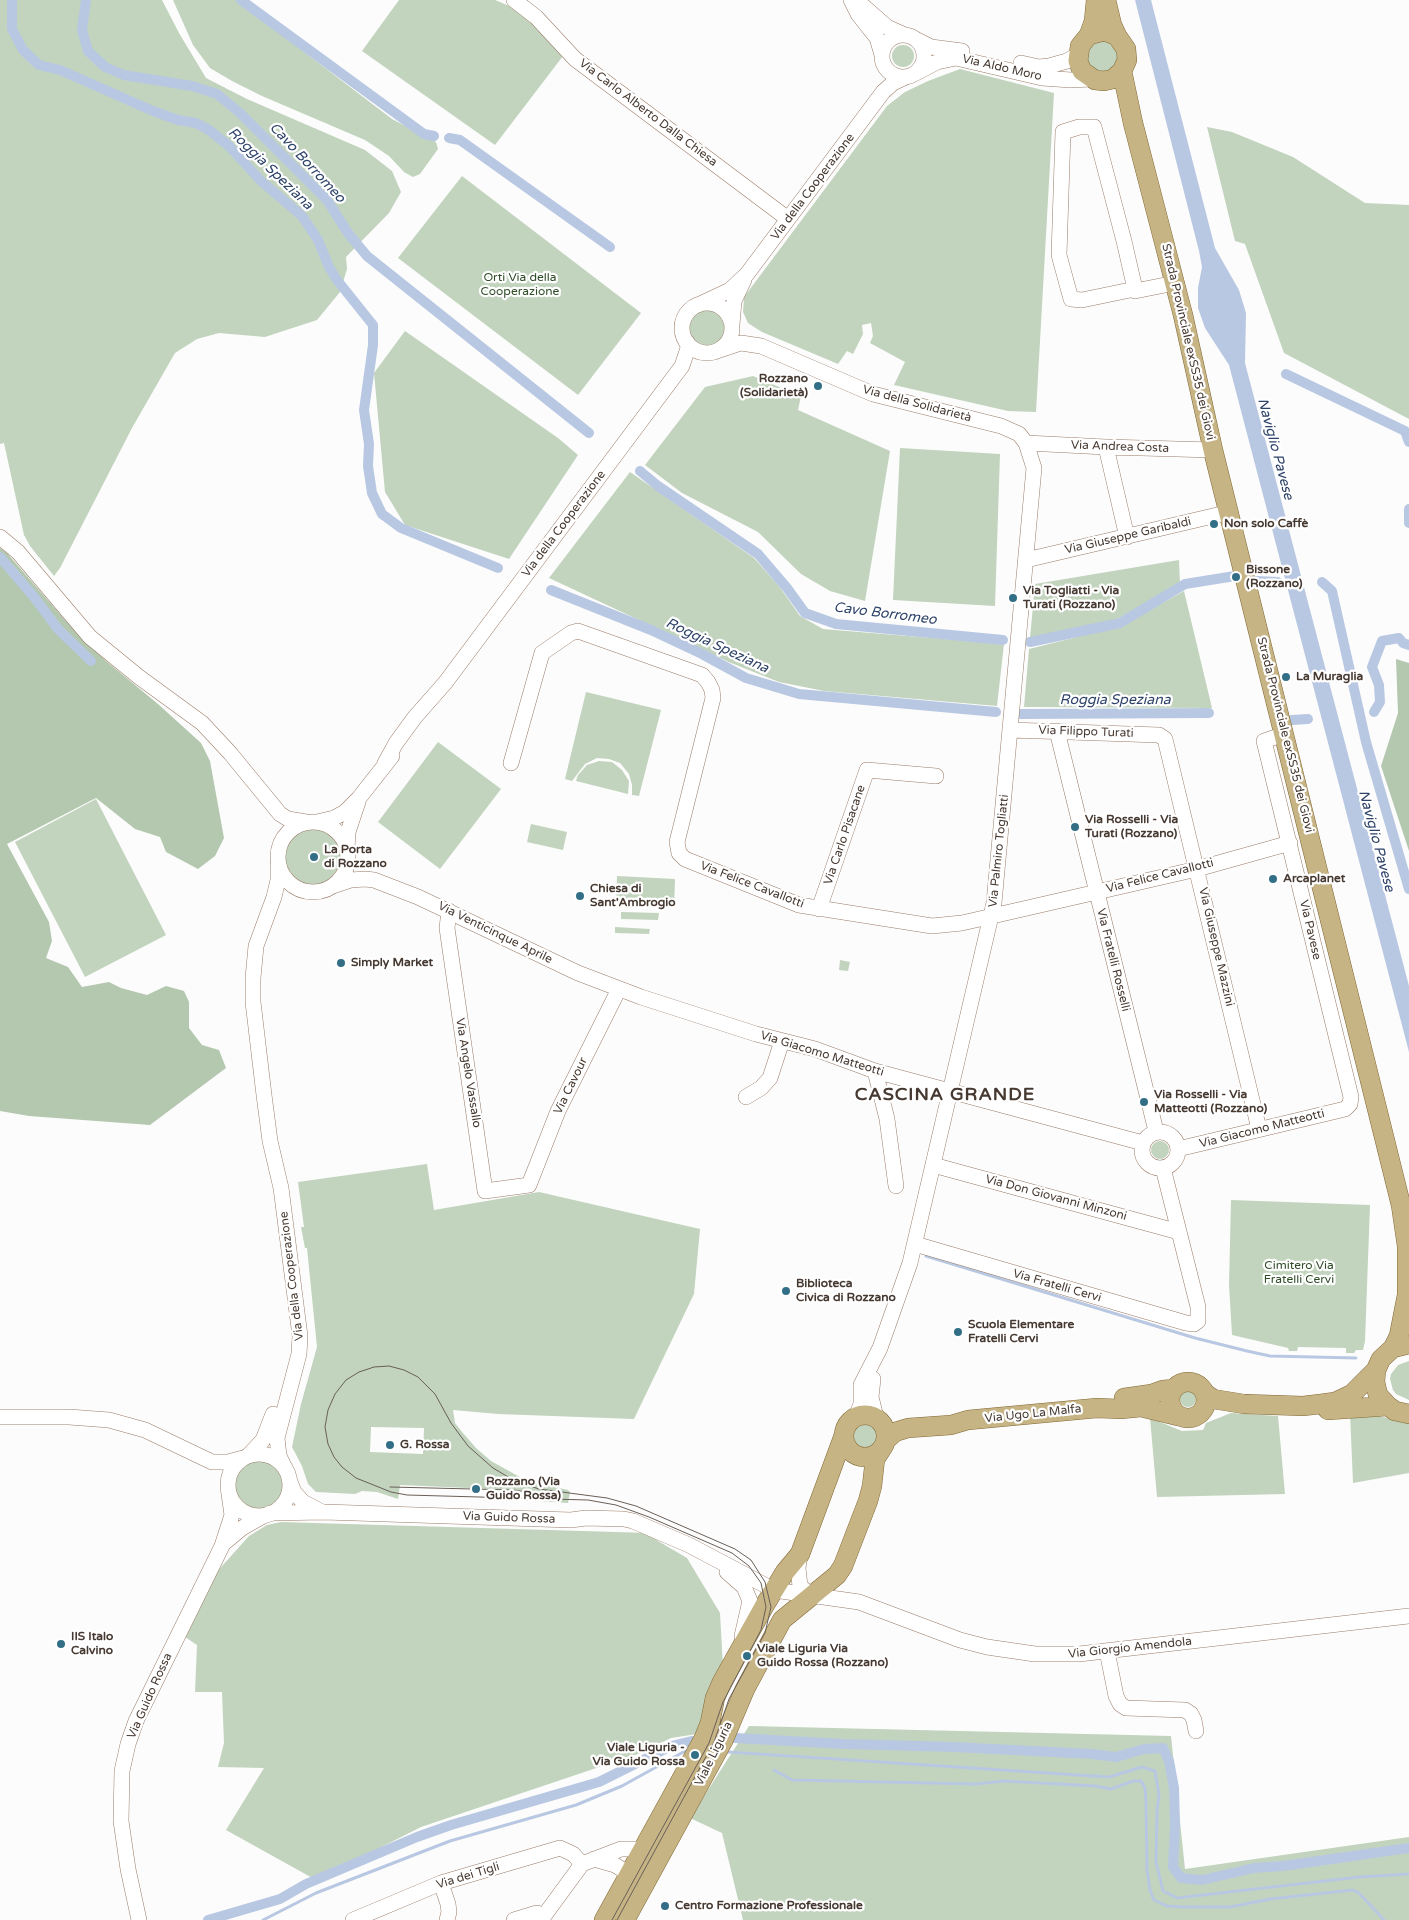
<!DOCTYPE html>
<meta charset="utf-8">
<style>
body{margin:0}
canvas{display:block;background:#fcfcfc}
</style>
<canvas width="1409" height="1920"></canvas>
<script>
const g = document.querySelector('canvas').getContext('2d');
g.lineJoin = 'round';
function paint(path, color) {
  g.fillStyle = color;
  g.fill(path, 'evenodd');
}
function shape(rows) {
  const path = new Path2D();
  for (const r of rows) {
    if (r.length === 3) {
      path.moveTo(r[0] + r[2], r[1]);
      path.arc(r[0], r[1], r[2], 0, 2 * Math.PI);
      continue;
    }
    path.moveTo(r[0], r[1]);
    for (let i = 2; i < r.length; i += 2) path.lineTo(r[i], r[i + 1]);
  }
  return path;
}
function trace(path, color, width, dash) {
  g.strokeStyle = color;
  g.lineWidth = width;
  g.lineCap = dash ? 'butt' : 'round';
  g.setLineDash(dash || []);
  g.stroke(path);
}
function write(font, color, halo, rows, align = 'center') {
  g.font = font + ' "Varela Round",sans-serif';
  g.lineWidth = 4.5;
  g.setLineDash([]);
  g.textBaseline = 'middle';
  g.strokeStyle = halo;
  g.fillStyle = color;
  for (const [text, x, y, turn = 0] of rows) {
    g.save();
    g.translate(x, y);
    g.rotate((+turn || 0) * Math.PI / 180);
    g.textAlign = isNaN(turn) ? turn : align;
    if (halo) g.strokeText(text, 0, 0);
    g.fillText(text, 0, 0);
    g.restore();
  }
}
paint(shape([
 [0,0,162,0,179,33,206,78,247,99,365,150,392,171,401,192,389,213,346,257,347,269,340,292,317,320,265,337,219,333,197,339,175,353,132,428,60,568,54,576,30,546,24,535,4,443,0,444],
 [173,0,236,0,392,119,436,142,438,149,420,174,413,177,404,172,389,156,365,140,262,96,232,81,210,68,193,45],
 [399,0,495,0,514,8,532,21,563,56,495,145,362,51],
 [1105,39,1119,48,1116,70,1099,74,1087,63,1086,51,1093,42],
 [903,56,11],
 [960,69,1054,93,1036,412,1008,411,894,385,905,362,870,343,873,336,871,323,862,325,863,334,853,354,847,351,838,364,762,332,748,323,743,312,744,297,887,106,905,92,928,81],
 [1207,127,1232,132,1293,157,1365,203,1409,205,1409,419,1284,353,1245,244,1235,241],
 [462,176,641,313,578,395,398,258],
 [707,328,19],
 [405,331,558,438,578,455,509,559,405,525,385,492,374,373],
 [753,376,801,396,798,410,890,451,865,601,830,591,801,574,758,532,682,493,645,465,705,387],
 [900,448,1000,454,995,606,893,600],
 [630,472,754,558,779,586,800,616,823,629,1004,644,997,706,824,691,779,682,731,663,549,578],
 [1179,560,1180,584,1117,619,1030,638,1035,584],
 [1184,591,1212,708,1024,707,1029,649,1121,626],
 [586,692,661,710,639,796,632,795,632,785,629,774,620,763,609,759,597,758,585,764,572,781,565,779],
 [438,742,501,789,440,869,378,822],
 [599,761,612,762,622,770,629,781,628,794,576,781,578,775,587,765],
 [96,799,166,935,85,977,15,842],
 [531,824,567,832,563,850,527,842],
 [313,857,28],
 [617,876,675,879,674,908,616,905],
 [621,912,659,913,658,920,621,919],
 [615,927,650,929,649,934,615,933],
 [840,960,850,962,848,971,839,970],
 [1160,1150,9],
 [427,1164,434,1210,539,1192,700,1229,694,1294,634,1419,498,1414,453,1410,455,1423,462,1432,476,1448,491,1461,527,1481,568,1490,570,1492,568,1503,522,1500,522,1490,515,1490,400,1485,398,1499,377,1492,362,1491,355,1494,316,1492,308,1484,302,1466,292,1447,301,1404,317,1347,307,1248,305,1248,301,1227,304,1227,298,1182],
 [371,1427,424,1428,423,1454,370,1452],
 [1231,1200,1370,1205,1365,1341,1363,1350,1356,1350,1354,1353,1346,1353,1346,1348,1298,1347,1297,1351,1289,1351,1288,1348,1232,1335,1229,1285],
 [1409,1361,1409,1400,1396,1394,1393,1390,1390,1379,1391,1374,1398,1365],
 [1188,1399,8],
 [1231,1413,1278,1416,1285,1494,1157,1497,1150,1418,1182,1431,1203,1430,1206,1423],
 [1350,1413,1370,1414,1409,1423,1409,1473,1353,1483],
 [865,1436,15],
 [259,1485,25],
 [281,1522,649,1533,658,1541,687,1558,720,1613,723,1667,697,1734,671,1738,638,1754,421,1827,316,1880,226,1830,264,1768,218,1767,224,1743,222,1692,195,1692,197,1645,185,1637,213,1576,249,1536,267,1525],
 [749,1726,1171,1736,1185,1869,1409,1837,1409,1920,743,1920,722,1833,690,1818]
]), '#c2d4be');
paint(shape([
 [0,548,7,553,65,620,106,661,158,704,201,743,210,761,224,838,215,856,198,869,166,852,160,837,135,829,96,798,7,844,49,922,52,941,46,958,68,967,82,987,109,982,121,988,147,995,166,986,184,991,189,1002,189,1028,202,1045,219,1050,226,1068,150,1125,29,1116,0,1111],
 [1396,659,1409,663,1409,851,1381,766,1398,713]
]), '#b4c8af');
paint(shape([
 [1135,0,1151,0,1215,248,1239,290,1246,313,1245,363,1409,986,1409,1052,1229,365,1205,328,1198,308,1198,288,1202,267,1199,251]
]), '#b9c8e2');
trace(shape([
 [926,1256,1195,1338,1247,1351,1270,1356,1356,1358],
 [728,1752,1109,1777,1142,1767,1155,1771,1159,1795,1157,1811,1156,1862,1163,1891,1177,1898,1359,1877,1409,1874],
 [774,1770,792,1780,976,1784,1004,1781,1095,1786,1111,1789,1133,1781,1141,1781,1145,1788,1146,1803,1147,1870,1150,1890,1154,1900,1167,1906,1185,1907,1230,1907,1270,1899,1353,1890,1359,1893,1384,1920],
 [263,1920,316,1893,450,1841,576,1805,622,1786,687,1750]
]), '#b9c8e2', 3);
trace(shape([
 [12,0,12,29,23,50,39,65,60,70,153,111,178,120,196,123,209,130,229,146,261,181,302,216,318,240,329,267,337,280,373,325,373,345,364,410,369,444,368,466,372,493,382,514,401,528,498,568],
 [86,0,82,30,88,51,105,67,124,75,192,86,217,94,240,113,327,200,348,233,367,256,589,433],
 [241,0,424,134,434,136],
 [449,138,460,140,610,247],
 [1286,374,1405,431,1409,442],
 [640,471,658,486,758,554,787,588,805,613,836,624,1003,640],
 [1409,509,1409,523],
 [0,557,34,597,58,629,91,661],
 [1256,581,1278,582],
 [1322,582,1332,591,1366,742,1409,889],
 [551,590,651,630,702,654,746,678,799,694,996,712],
 [1030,642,1120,623,1185,584,1235,576],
 [1374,712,1380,702,1379,685,1372,667,1382,641,1399,638,1403,643,1409,645],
 [1020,714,1209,713],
 [1292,720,1308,719],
 [735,1738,844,1744,954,1747,1092,1754,1116,1757,1144,1749,1163,1748,1169,1761,1174,1788,1175,1826,1173,1867,1181,1878,1202,1880,1254,1868,1283,1866,1409,1848],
 [208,1920,280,1899,306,1884,417,1837,451,1825,599,1782,671,1746,692,1741]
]), '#b9c8e2', 10);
const minor = shape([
 [514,0,536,17,575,59,788,219],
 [851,0,858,14,877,38,882,55],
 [862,5,887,27,905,35],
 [903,56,21],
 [917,40,931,47,962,51],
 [1021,63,1039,67,1049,66,1067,61,1077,55],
 [916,73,937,62,956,58,1042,78,1071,80,1091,79],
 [1135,289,1082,300,1071,299,1059,255,1063,132,1079,127,1094,127,1124,241,1135,289,1135,291,1175,283],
 [707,328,25],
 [698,305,730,290,747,274,883,92,893,83,906,77],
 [732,325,734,301,744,280],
 [717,351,741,343,761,346,873,394,1001,426,1019,434,1026,443,1034,468,994,903,910,1263,880,1348,861,1385,861,1404,856,1417],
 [1026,443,1106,447,1213,450],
 [1106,447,1127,537],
 [0,537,18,552,90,637,139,677,202,723,230,753,280,814,288,819,306,822],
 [1026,560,1230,512],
 [1010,730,1159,735,1165,739,1259,1129],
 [1057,731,1156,1131],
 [385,763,396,743,415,717,445,683,682,366,688,348,687,342],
 [511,763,542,653,571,633,578,631,702,675,708,682,712,690,713,698,677,842,679,853,685,859,799,905,932,926,962,923,1197,869,1290,843],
 [313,857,35],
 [317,822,334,818,345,812,359,798,392,756],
 [347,849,348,832,358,802],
 [278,865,278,880,274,897,256,946,253,978,253,1002,264,1095,270,1141,281,1188,300,1336,299,1354,277,1438,279,1456,285,1468],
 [333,886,351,880,365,879,374,880,418,897,578,973,641,997,756,1034,815,1049,875,1071,1143,1143],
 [819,909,867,770,936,776],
 [449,911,447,928,485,1191,529,1185,558,1111,619,989],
 [875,1071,887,1119,896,1186],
 [746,1097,761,1088,770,1078,782,1041],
 [1160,1150,18],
 [1178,1149,1345,1109,1350,1104,1351,1097,1265,745,1264,741,1284,734],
 [933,1165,1179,1232],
 [915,1244,1186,1323,1194,1324,1198,1321,1198,1307,1163,1168],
 [873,1379,871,1397,876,1417],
 [0,1417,69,1417,109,1420,145,1430,212,1462,228,1462,243,1458],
 [259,1485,31],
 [248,1456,263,1440,273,1414],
 [289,1479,294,1492,303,1502,320,1511],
 [270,1513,324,1512,571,1520,586,1518,624,1519,633,1521,689,1545,774,1590,859,1602,960,1640,987,1647,1035,1654,1079,1654,1409,1616],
 [224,1543,242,1528,265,1515],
 [800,1554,798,1568,800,1586,812,1596],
 [727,1572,744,1587,750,1601,742,1636],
 [1107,1651,1116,1696,1120,1704,1126,1708,1185,1710,1191,1714,1194,1720,1196,1731],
 [594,1859,615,1865,623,1870,627,1878],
 [441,1883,448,1904,449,1912,447,1920],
 [139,1920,128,1869,121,1821,122,1771,128,1744,136,1721,222,1546,232,1515,229,1494],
 [353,1920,441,1883,560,1848,573,1854,582,1864],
 [514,1920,537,1913,543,1916],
 [541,1920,582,1864,621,1849,636,1849,641,1852]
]);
const major = shape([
 [1106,0,1112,25,1117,36,1126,49,1127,60,1122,71,1133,123,1183,315,1213,450,1401,1205,1407,1246,1407,1295,1399,1336,1393,1348],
 [1089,35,1094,21,1096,0],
 [1117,36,1104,31,1089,35,1080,46,1078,61,1082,71,1095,80,1104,81,1113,79,1122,71],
 [1405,1345,1393,1348,1381,1359,1376,1370,1375,1382,1378,1395,1388,1406,1395,1411,1409,1414],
 [1188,1400,18],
 [1206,1394,1213,1399,1244,1404,1303,1406,1320,1404,1335,1402,1352,1394,1376,1370],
 [1124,1398,1152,1394,1163,1390,1174,1389],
 [1328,1410,1388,1406],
 [865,1436,21],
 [887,1439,895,1432,908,1428,951,1425,968,1420,1097,1408,1121,1409,1141,1407,1178,1416],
 [604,1920,704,1738,710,1723,715,1698,722,1682,766,1603,785,1572,800,1554,844,1435],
 [625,1920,723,1741,745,1689,782,1620,837,1575,843,1566,868,1501,872,1486,875,1459,881,1450]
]);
trace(minor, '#9a7c69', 16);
trace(major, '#826833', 20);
trace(minor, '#fff', 15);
trace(major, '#c7b485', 19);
trace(shape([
 [390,1487,514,1490,535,1493],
 [612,1920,709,1743,723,1702,761,1630,766,1607,761,1583,749,1566,732,1553,649,1517,616,1505,588,1500,407,1495,391,1492,356,1478,342,1467,334,1457,328,1444,325,1427,328,1410,335,1394,346,1380,359,1372,374,1367,389,1366,404,1370,418,1377,435,1394,451,1423,468,1446,493,1468,515,1481,539,1489,607,1498,636,1506,735,1549,751,1560,765,1582,771,1607,765,1633,729,1699,714,1742,617,1920]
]), '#695f58', 1);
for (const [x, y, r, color] of [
 [818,386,5,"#326f86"],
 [1214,524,5,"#326f86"],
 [1236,577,5,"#326f86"],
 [1013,598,5,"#326f86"],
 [1286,677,5,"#326f86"],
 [1075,827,5,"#326f86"],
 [314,857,5,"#326f86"],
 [1273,879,5,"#326f86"],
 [580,896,5,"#326f86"],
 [341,963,5,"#326f86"],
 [1144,1102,5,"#326f86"],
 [786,1291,5,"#326f86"],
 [958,1332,5,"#326f86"],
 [390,1445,5,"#326f86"],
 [476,1489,5,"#326f86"],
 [61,1644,5,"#326f86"],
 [747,1656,5,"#326f86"],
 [695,1755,5,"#326f86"],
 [665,1906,5,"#326f86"]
]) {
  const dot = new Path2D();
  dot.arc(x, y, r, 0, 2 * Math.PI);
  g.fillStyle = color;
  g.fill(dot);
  trace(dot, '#fff', 2);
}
write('12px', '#463931', '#fff', [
 ["Via Aldo Moro",1002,68,13],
 ["Via Carlo Alberto Dalla Chiesa",648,113,37],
 ["Via della Cooperazione",813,187,-53],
 ["Strada Provinciale exSS35 dei Giovi",1188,342,77],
 ["Via della Solidarietà",917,404,15],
 ["Via Andrea Costa",1120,447,2],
 ["Via della Cooperazione",564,524,-53],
 ["Via Giuseppe Garibaldi",1128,536,-13],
 ["Via Filippo Turati",1086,732,2],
 ["Strada Provinciale exSS35 dei Giovi",1285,735,76],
 ["Via Carlo Pisacane",845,835,-71],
 ["Via Palmiro Togliatti",999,851,-84],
 ["Via Felice Cavallotti",1160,876,-14],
 ["Via Felice Cavallotti",752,885,21],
 ["Via Pavese",1310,930,77],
 ["Via Venticinque Aprile",495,933,26],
 ["Via Giuseppe Mazzini",1216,947,77],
 ["Via Fratelli Rosselli",1113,960,76],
 ["Via Giacomo Matteotti",822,1054,17],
 ["Via Angelo Vassallo",468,1073,81],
 ["Via Cavour",571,1086,-64],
 ["Via Giacomo Matteotti",1262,1129,-14],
 ["Via Don Giovanni Minzoni",1056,1198,15],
 ["Via della Cooperazione",292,1276,-97],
 ["Via Fratelli Cervi",1057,1286,16],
 ["Via Ugo La Malfa",1033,1414,-6],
 ["Via Guido Rossa",509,1518,2],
 ["Via Giorgio Amendola",1130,1648,-6],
 ["Via Guido Rossa",150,1696,-66],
 ["Viale Liguria",714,1754,-64],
 ["Via dei Tigli",468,1876,-17]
]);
write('12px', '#2f4c27', '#fff', [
 ["Orti Via della",520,278],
 ["Cooperazione",520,292],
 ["Cimitero Via",1299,1266],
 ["Fratelli Cervi",1299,1280]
]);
write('bold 12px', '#463931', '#fff', [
 ["Rozzano",808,379,"right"],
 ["(Solidarietà)",808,393,"right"],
 ["Non solo Caffè",1224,524],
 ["Bissone",1246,570],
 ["(Rozzano)",1246,584],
 ["Via Togliatti - Via",1023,591],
 ["Turati (Rozzano)",1023,605],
 ["La Muraglia",1296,677],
 ["Via Rosselli - Via",1085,820],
 ["Turati (Rozzano)",1085,834],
 ["La Porta",324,850],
 ["di Rozzano",324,864],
 ["Arcaplanet",1283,879],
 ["Chiesa di",590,889],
 ["Sant'Ambrogio",590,903],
 ["Simply Market",351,963],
 ["Via Rosselli - Via",1154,1095],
 ["Matteotti (Rozzano)",1154,1109],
 ["Biblioteca",796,1284],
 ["Civica di Rozzano",796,1298],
 ["Scuola Elementare",968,1325],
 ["Fratelli Cervi",968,1339],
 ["G. Rossa",400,1445],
 ["Rozzano (Via",486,1482],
 ["Guido Rossa)",486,1496],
 ["IIS Italo",71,1637],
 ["Calvino",71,1651],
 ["Viale Liguria Via",757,1649],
 ["Guido Rossa (Rozzano)",757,1663],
 ["Viale Liguria -",685,1748,"right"],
 ["Via Guido Rossa",685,1762,"right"],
 ["Centro Formazione Professionale",675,1906]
], 'left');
write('italic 14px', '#2e4369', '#fff', [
 ["Cavo Borromeo",307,163,47],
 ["Roggia Speziana",270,169,44],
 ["Naviglio Pavese",1275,449,75],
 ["Cavo Borromeo",885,614,7],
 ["Roggia Speziana",717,646,25],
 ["Roggia Speziana",1115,700],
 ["Naviglio Pavese",1376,841,75]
]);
g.letterSpacing = '1px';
write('bold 18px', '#463931', '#fff', [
 ["CASCINA GRANDE",945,1095]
]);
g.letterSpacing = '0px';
</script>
